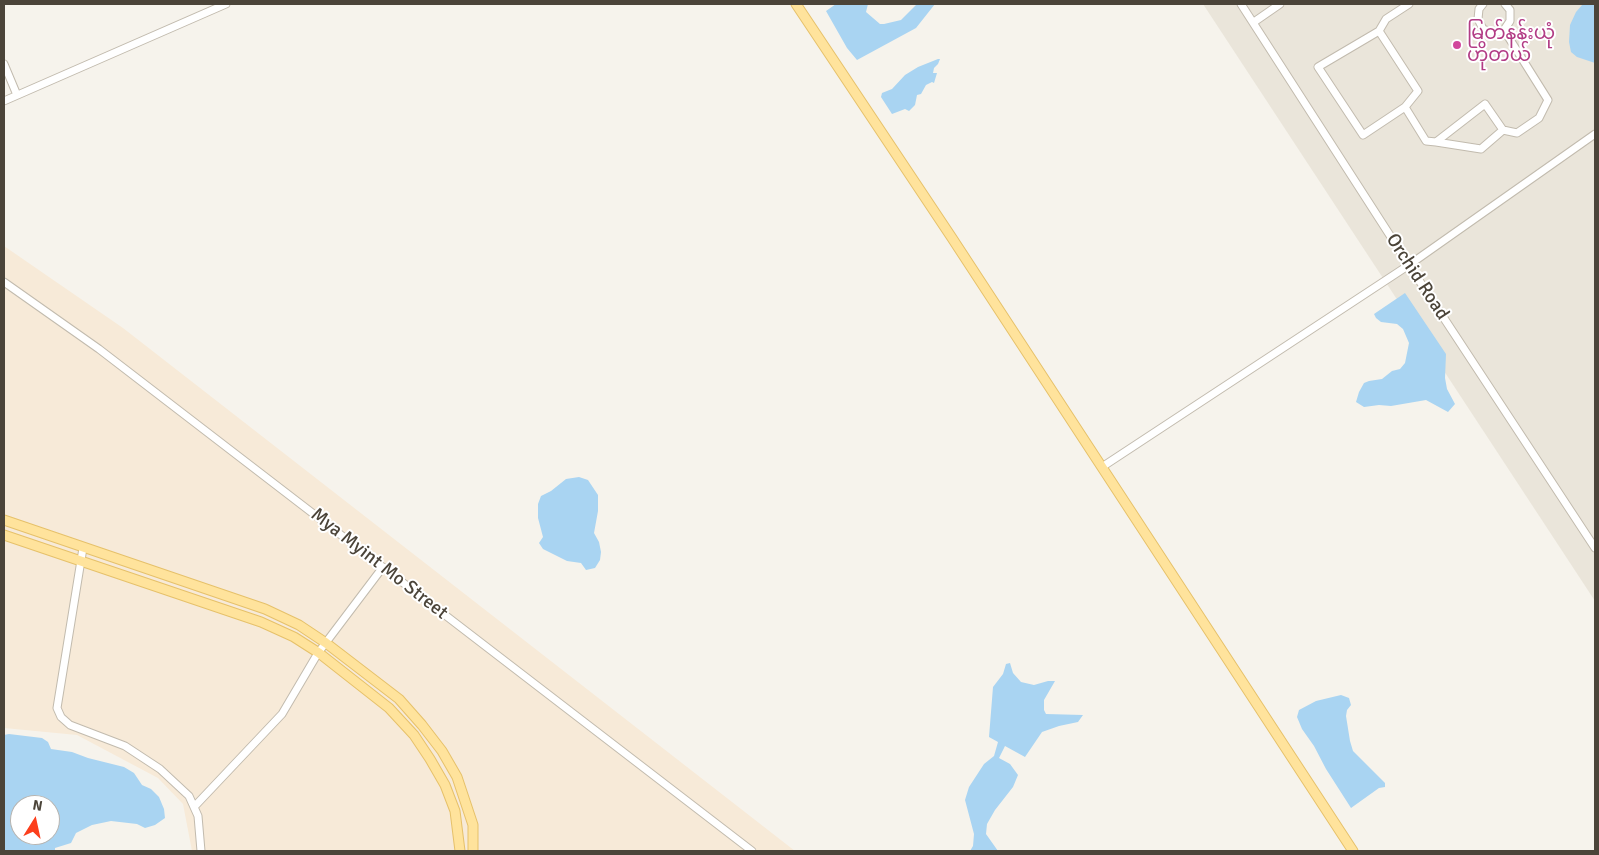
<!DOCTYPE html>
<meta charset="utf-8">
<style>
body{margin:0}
#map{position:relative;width:1599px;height:855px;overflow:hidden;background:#f6f3ec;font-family:Signika,sans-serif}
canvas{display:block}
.frame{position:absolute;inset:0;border:5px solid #4b4439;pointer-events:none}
.north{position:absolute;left:10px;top:795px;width:50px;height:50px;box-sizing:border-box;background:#fff;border:1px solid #b7b4b0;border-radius:50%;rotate:10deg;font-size:14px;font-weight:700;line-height:20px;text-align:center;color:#4b4439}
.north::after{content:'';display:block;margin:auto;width:18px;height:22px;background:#fc3f1d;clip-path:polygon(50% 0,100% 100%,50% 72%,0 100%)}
</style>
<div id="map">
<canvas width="1599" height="855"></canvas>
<div class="frame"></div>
<div class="north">N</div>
</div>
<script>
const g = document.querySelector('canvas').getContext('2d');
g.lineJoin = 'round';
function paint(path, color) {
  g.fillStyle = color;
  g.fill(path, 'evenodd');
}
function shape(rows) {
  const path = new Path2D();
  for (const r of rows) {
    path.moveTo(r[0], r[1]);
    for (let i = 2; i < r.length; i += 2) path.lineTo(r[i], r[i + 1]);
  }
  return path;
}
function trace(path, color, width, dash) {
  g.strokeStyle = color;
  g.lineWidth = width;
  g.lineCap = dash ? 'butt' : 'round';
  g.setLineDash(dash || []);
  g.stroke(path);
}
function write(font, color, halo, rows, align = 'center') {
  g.font = font + ' Signika,"Noto Sans Myanmar",sans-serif';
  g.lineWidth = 4;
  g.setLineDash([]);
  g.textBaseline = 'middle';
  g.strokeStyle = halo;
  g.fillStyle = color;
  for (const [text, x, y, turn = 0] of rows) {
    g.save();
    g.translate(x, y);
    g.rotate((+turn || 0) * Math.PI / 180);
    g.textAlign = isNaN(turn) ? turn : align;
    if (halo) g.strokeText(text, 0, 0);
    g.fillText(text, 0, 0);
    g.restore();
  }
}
paint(shape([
 [1203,4,1595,4,1595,601]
]), '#eae5da');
paint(shape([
 [4,246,123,328,795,851,192,851,183,804,158,778,77,735,4,728]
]), '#f7ead8');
paint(shape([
 [836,4,868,4,866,12,880,24,884,24,901,20,917,4,935,4,916,28,857,60,847,48,826,11],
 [1583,4,1595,4,1595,63,1577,57,1571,52,1569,42,1570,25,1576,12],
 [938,59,940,59,938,64,934,68,933,73,937,73,934,83,932,82,926,85,921,94,917,95,915,105,909,111,905,109,892,114,881,97,882,93,892,89,905,75,918,67],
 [1405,293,1446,354,1445,378,1447,389,1455,404,1448,412,1426,400,1391,406,1379,405,1364,407,1356,402,1359,392,1364,383,1369,381,1382,379,1392,371,1400,369,1405,363,1409,343,1403,329,1397,324,1381,322,1376,318,1374,314],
 [579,477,588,480,598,495,598,511,594,533,599,542,601,552,600,560,595,568,586,570,581,563,567,561,543,549,539,543,543,537,538,518,538,504,541,496,551,491,566,479],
 [1010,663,1013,673,1021,682,1034,685,1048,681,1055,681,1044,700,1044,710,1046,714,1083,715,1078,722,1059,726,1042,732,1025,757,1005,746,999,758,1010,764,1018,775,1013,787,995,810,987,824,986,834,998,851,970,851,973,846,974,834,965,800,969,787,984,764,994,756,998,742,989,737,993,687,1003,674,1006,664],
 [1341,695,1349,698,1351,705,1347,710,1346,716,1350,741,1353,751,1385,783,1385,787,1379,788,1351,808,1326,769,1314,746,1302,729,1297,717,1299,710,1316,701],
 [9,734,42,738,48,742,51,749,72,752,88,758,124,767,134,773,142,785,151,789,159,797,164,809,165,818,155,825,145,828,137,824,111,821,92,825,76,833,71,843,55,848,55,851,4,851,4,735],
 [20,805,50,805,50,835,20,835]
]), '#a9d4f2');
const minor = shape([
 [1241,4,1409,265,1595,548],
 [1409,4,1386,19,1379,31,1318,67,1363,135,1405,107,1426,141,1436,142,1485,104,1503,130,1517,133,1539,118,1548,100,1504,30],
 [1483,4,1479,9,1478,19,1483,29,1493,33,1504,30,1510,21,1510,10,1505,4],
 [1254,22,1280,4],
 [1379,31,1418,91,1405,107],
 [4,64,17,95],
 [4,101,226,4],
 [1436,142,1481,149,1503,130],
 [4,282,99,349,752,851],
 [1102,467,1409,265,1595,134],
 [83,548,57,708,61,717,70,725,125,746,160,769,189,796,198,816,201,851],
 [194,807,282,714,318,653,383,567]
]);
const major = shape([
 [796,4,952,238,1353,851],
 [4,520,265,609,299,625,326,643,399,699,422,725,442,751,457,777,473,825,473,851],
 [4,535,261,622,294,637,319,653,389,708,414,735,430,759,445,785,455,811,460,851]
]);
trace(minor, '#c2bbae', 9);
trace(major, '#e6c16a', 11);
trace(minor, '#fff', 7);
trace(major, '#ffe39c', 9);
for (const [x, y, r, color] of [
 [1457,45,5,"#d1479c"]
]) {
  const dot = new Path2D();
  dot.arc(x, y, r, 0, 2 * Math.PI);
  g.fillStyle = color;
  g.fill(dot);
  trace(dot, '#fff', 2);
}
write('19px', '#b23c85', '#fff', [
 ["မြတ်နန်းယုံ",1467,34],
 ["ဟိုတယ်",1467,56]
], 'left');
write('19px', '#4b4439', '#fff', [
 ["Orchid Road",1417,277,57],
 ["Mya Myint Mo Street",379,564,38]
]);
</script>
